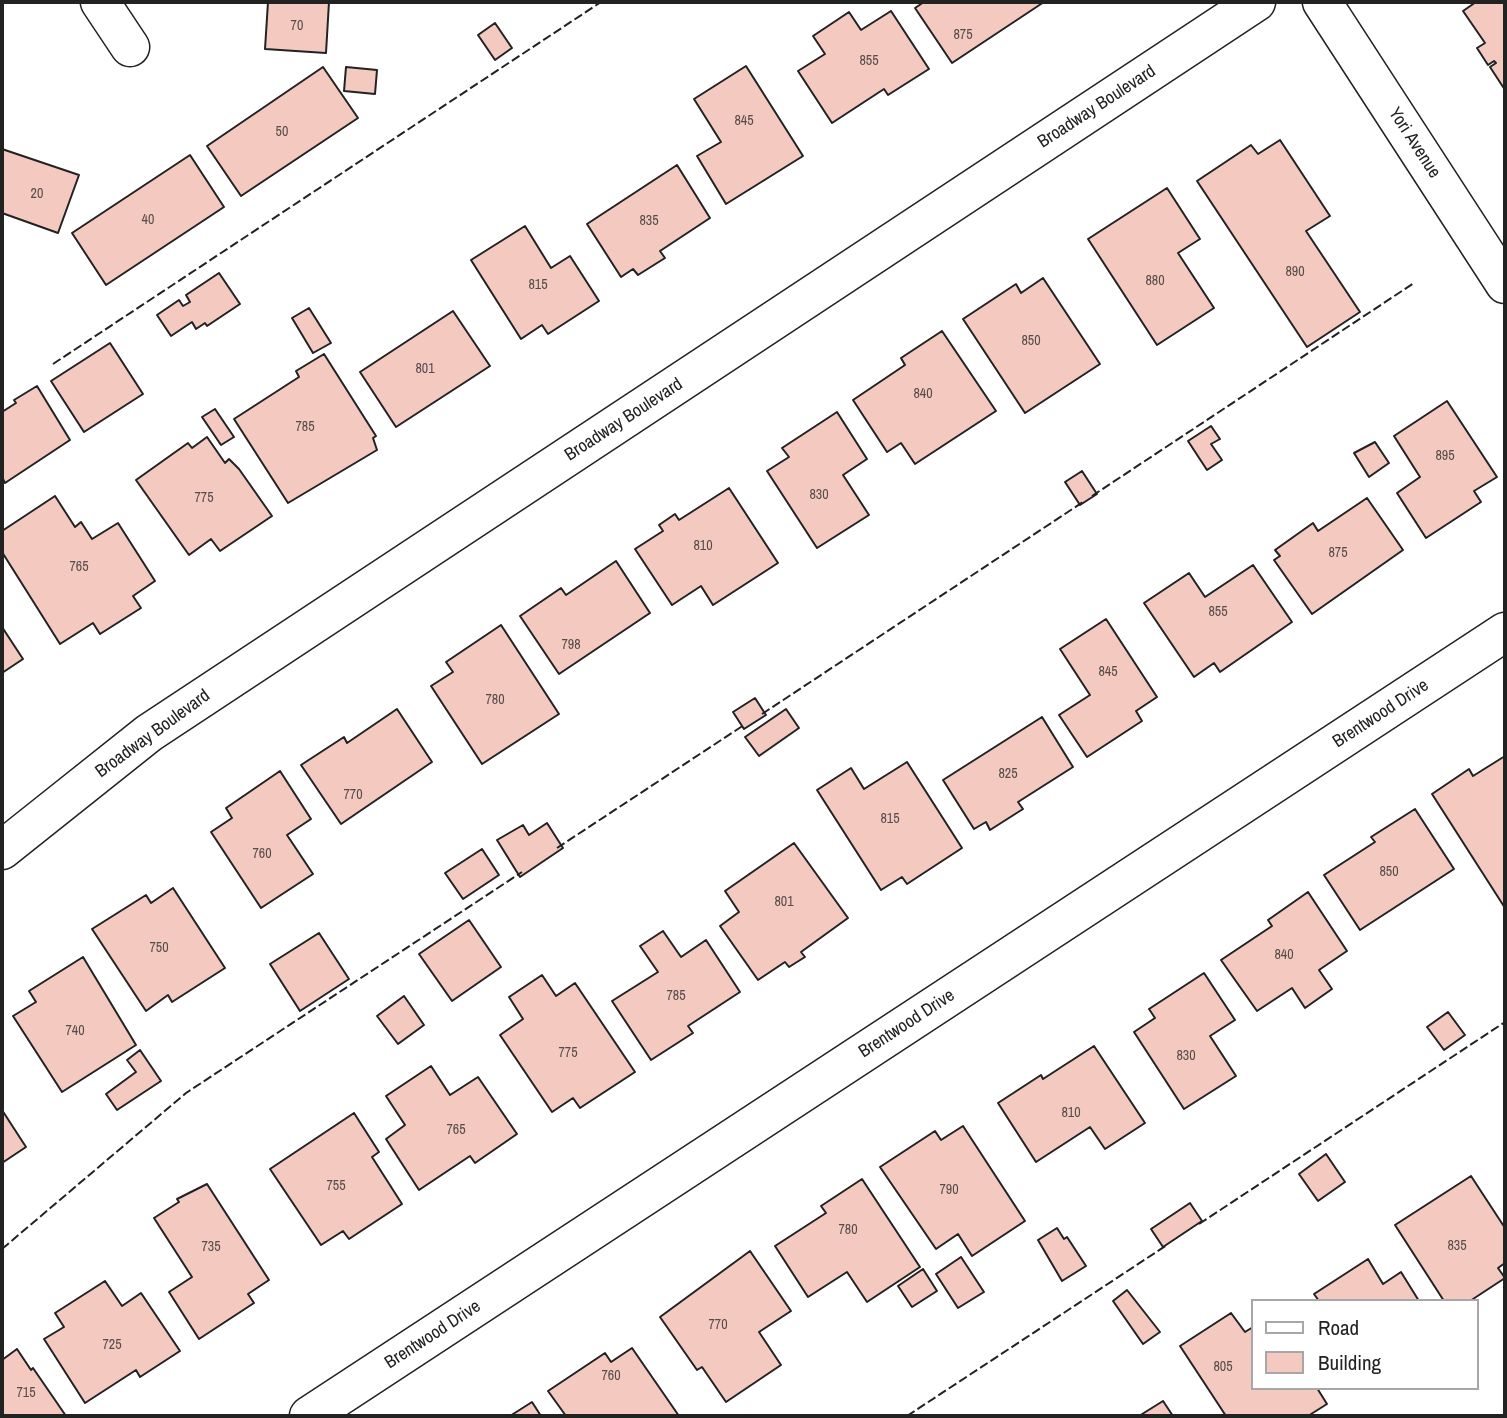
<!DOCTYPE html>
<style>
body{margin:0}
#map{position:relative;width:1507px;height:1418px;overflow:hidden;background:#fff;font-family:"Archivo Narrow",sans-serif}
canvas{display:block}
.frame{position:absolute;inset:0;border:4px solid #222;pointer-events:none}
.legend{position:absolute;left:1251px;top:1299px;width:228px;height:91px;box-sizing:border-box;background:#fff;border:2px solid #a7a7a7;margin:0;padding:9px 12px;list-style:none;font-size:21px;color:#222}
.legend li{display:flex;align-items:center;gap:14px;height:35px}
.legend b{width:35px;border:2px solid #a7a7a7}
</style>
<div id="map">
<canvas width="1507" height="1418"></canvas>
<div class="frame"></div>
<ul class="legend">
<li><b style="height:9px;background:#fff"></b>Road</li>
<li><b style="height:19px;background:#f3c9c0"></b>Building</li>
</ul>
</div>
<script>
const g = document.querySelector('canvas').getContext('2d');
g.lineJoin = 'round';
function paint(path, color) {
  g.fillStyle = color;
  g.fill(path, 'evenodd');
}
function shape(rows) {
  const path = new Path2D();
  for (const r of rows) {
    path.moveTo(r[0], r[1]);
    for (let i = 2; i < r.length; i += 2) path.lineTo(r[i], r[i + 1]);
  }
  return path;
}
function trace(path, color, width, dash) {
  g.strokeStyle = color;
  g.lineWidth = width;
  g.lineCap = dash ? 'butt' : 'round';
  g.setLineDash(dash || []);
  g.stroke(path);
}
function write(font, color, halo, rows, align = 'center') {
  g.font = font + ' "Archivo Narrow",sans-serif';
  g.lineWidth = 5;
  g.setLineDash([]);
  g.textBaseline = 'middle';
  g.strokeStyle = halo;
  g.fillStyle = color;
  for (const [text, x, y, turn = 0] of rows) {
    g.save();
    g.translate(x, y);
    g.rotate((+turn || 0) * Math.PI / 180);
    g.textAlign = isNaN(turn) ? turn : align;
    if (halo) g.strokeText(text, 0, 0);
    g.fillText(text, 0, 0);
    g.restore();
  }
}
const building = shape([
 [268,2,329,2,326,53,265,49,268,2],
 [924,2,1044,2,952,63,915,8,924,2],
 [1476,2,1505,2,1505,90,1490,67,1496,63,1494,61,1488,65,1477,48,1485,43,1463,11,1476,2],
 [891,11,929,69,888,95,884,89,832,123,798,71,825,54,813,36,849,12,861,30,891,11],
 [495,23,512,48,495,60,478,35,495,23],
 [746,66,803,156,726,204,697,156,721,142,694,99,746,66],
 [323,67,358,118,241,196,207,146,323,67],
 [346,67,377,70,375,94,344,91,346,67],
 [1280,140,1330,216,1306,231,1360,312,1307,347,1197,181,1251,145,1258,154,1280,140],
 [2,149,79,175,58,233,2,213,2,149],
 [190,155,224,207,106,285,72,233,190,155],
 [677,165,710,218,660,251,665,258,638,275,633,269,621,277,587,224,677,165],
 [1167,188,1200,239,1178,253,1214,308,1157,345,1088,239,1167,188],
 [525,226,551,268,570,256,599,301,548,334,542,325,521,339,471,260,525,226],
 [219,273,240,304,207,326,205,323,196,329,192,322,171,336,157,315,179,300,183,306,190,302,186,295,219,273],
 [1043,278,1100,364,1025,413,963,319,1016,284,1021,293,1043,278],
 [309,308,331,343,313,353,292,318,309,308],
 [453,311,490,366,396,427,360,372,453,311],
 [942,331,996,411,915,464,901,443,887,452,853,400,905,365,901,358,942,331],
 [110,343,143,394,84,432,51,381,110,343],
 [324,354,376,436,373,438,377,450,288,503,234,419,299,377,296,371,324,354],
 [37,386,70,440,5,483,2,477,2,412,16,403,14,400,37,386],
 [1447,401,1497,477,1474,491,1481,502,1426,538,1397,493,1420,477,1394,436,1447,401],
 [215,409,234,437,221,445,202,417,215,409],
 [837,412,867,459,843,475,869,515,817,548,767,471,789,457,782,448,837,412],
 [1211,426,1220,439,1211,444,1222,460,1207,470,1188,441,1211,426],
 [207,437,225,463,229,459,239,469,272,516,220,551,211,539,189,555,136,480,188,443,192,448,207,437],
 [1375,442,1389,463,1369,477,1354,453,1375,442],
 [1082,471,1097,494,1080,505,1065,482,1082,471],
 [729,488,778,563,713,605,701,586,672,605,635,549,663,531,659,525,675,514,679,520,729,488],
 [55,496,75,527,81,522,92,539,118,523,155,581,133,596,141,608,100,634,93,623,60,644,2,552,2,531,55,496],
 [1367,498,1403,550,1312,614,1274,560,1280,556,1275,550,1313,523,1318,531,1367,498],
 [616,561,650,613,559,674,520,616,561,588,566,595,616,561],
 [1253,565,1292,622,1220,672,1214,663,1194,677,1144,603,1189,573,1205,597,1253,565],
 [1106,619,1157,697,1136,711,1142,721,1087,757,1059,715,1090,695,1060,649,1106,619],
 [501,625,559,714,482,764,431,686,453,672,446,662,501,625],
 [2,627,23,659,2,673,2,627],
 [755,698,766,715,744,729,733,712,755,698],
 [397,709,432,762,341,824,301,765,344,737,347,743,397,709],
 [786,709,799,728,759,756,745,737,786,709],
 [1042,717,1073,767,1018,802,1023,809,990,830,986,822,974,829,943,780,1042,717],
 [1505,756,1505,908,1432,794,1469,769,1473,776,1505,756],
 [907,762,962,848,907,884,902,877,881,890,817,790,851,768,864,789,907,762],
 [280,771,311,819,287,835,313,874,261,908,211,832,232,818,226,808,280,771],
 [1415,809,1454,869,1360,930,1324,875,1375,842,1371,837,1415,809],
 [547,823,563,848,520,877,497,840,523,825,529,835,547,823],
 [794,843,848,918,801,952,805,957,789,967,785,962,758,980,720,926,739,912,725,891,794,843],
 [482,849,499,875,463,899,445,873,482,849],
 [173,888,225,968,172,1002,168,995,146,1011,92,929,146,895,151,903,173,888],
 [1308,892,1347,951,1319,970,1332,989,1305,1008,1292,988,1257,1011,1221,960,1272,926,1268,920,1308,892],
 [469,920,501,967,452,1001,419,954,469,920],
 [663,931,681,957,706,940,740,992,688,1026,693,1033,651,1060,612,1001,658,972,640,946,663,931],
 [319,933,349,979,300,1011,270,964,319,933],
 [83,957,136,1045,62,1092,13,1016,36,1002,29,991,83,957],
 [1204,973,1235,1020,1210,1036,1236,1076,1184,1109,1134,1032,1155,1018,1149,1009,1204,973],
 [542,975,556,996,575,983,635,1072,580,1108,573,1098,552,1112,500,1035,523,1019,509,997,542,975],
 [404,996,424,1025,398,1044,377,1016,404,996],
 [1448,1012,1465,1035,1444,1050,1427,1027,1448,1012],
 [1094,1046,1145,1123,1105,1149,1090,1127,1036,1162,998,1103,1041,1075,1043,1079,1094,1046],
 [140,1050,161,1081,117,1110,106,1094,136,1072,127,1060,140,1050],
 [431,1066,450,1095,478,1077,517,1134,475,1163,470,1156,419,1190,386,1139,405,1125,386,1096,431,1066],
 [2,1110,26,1147,2,1163,2,1110],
 [354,1113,379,1152,372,1157,402,1204,349,1239,343,1231,321,1245,270,1169,354,1113],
 [963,1126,1025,1221,972,1256,958,1234,936,1249,880,1167,935,1131,941,1140,963,1126],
 [1326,1154,1345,1182,1318,1201,1299,1174,1326,1154],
 [1471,1176,1505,1228,1505,1263,1498,1268,1505,1278,1470,1301,1444,1301,1395,1225,1471,1176],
 [862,1179,920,1267,867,1302,847,1272,808,1297,775,1246,826,1213,821,1206,862,1179],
 [207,1184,269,1280,248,1294,254,1303,199,1339,169,1292,192,1277,154,1218,179,1202,177,1199,207,1184],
 [1190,1203,1202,1221,1163,1247,1151,1229,1190,1203],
 [1057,1228,1064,1239,1067,1237,1086,1266,1062,1281,1038,1240,1057,1228],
 [750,1251,791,1311,759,1332,781,1365,726,1402,702,1367,697,1370,660,1317,750,1251],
 [961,1257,984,1292,958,1308,936,1274,961,1257],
 [1368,1259,1383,1284,1401,1272,1419,1301,1319,1301,1314,1294,1368,1259],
 [923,1269,937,1291,912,1307,898,1286,923,1269],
 [105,1281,122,1306,141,1293,180,1351,140,1377,136,1370,85,1403,44,1339,64,1327,55,1313,105,1281],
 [1127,1290,1160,1332,1143,1344,1113,1301,1127,1290],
 [1231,1313,1245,1332,1253,1327,1253,1388,1317,1388,1327,1404,1308,1416,1226,1416,1180,1346,1231,1313],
 [632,1348,679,1416,566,1416,548,1391,605,1353,611,1362,632,1348],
 [17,1349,31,1370,33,1368,66,1416,2,1416,2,1360,17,1349],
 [1163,1401,1173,1416,1139,1416,1163,1401],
 [532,1402,541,1416,510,1416,532,1402]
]);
paint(building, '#f3c9c0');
trace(building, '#222', 2);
const minor = shape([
 [100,2,130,47],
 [1322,2,1505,284],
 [2,850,149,733,1256,2],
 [309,1416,1505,632]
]);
trace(minor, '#222', 41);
trace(minor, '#fff', 38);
trace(shape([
 [53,364,601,2],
 [1092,496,1414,283],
 [762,714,1083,502],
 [557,848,744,725],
 [1199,1224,1505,1022],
 [2,1249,186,1093,522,872],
 [907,1416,1167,1245]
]), '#222', 2, [9, 3.5]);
write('14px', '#564c4a', null, [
 ["70",297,26],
 ["875",963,35],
 ["855",869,61],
 ["845",744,121],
 ["50",282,132],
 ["20",37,194],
 ["40",148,220],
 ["835",649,221],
 ["890",1295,272],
 ["880",1155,281],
 ["815",538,285],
 ["850",1031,341],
 ["801",425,369],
 ["840",923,394],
 ["785",305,427],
 ["895",1445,456],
 ["830",819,495],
 ["775",204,498],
 ["810",703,546],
 ["875",1338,553],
 ["765",79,567],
 ["855",1218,612],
 ["798",571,645],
 ["845",1108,672],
 ["780",495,700],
 ["825",1008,774],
 ["770",353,795],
 ["815",890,819],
 ["760",262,854],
 ["850",1389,872],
 ["801",784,902],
 ["750",159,948],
 ["840",1284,955],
 ["785",676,996],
 ["740",75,1031],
 ["775",568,1053],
 ["830",1186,1056],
 ["810",1071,1113],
 ["765",456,1130],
 ["755",336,1186],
 ["790",949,1190],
 ["780",848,1230],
 ["835",1457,1246],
 ["735",211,1247],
 ["770",718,1325],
 ["725",112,1345],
 ["805",1223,1367],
 ["760",611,1376],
 ["715",26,1393]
]);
write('18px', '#222', '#fff', [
 ["Broadway Boulevard",1097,107,-33],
 ["Yori Avenue",1414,143,57],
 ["Broadway Boulevard",624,420,-33],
 ["Brentwood Drive",1381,714,-33],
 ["Broadway Boulevard",153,734,-36],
 ["Brentwood Drive",907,1024,-33],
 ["Brentwood Drive",433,1335,-33]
]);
</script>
